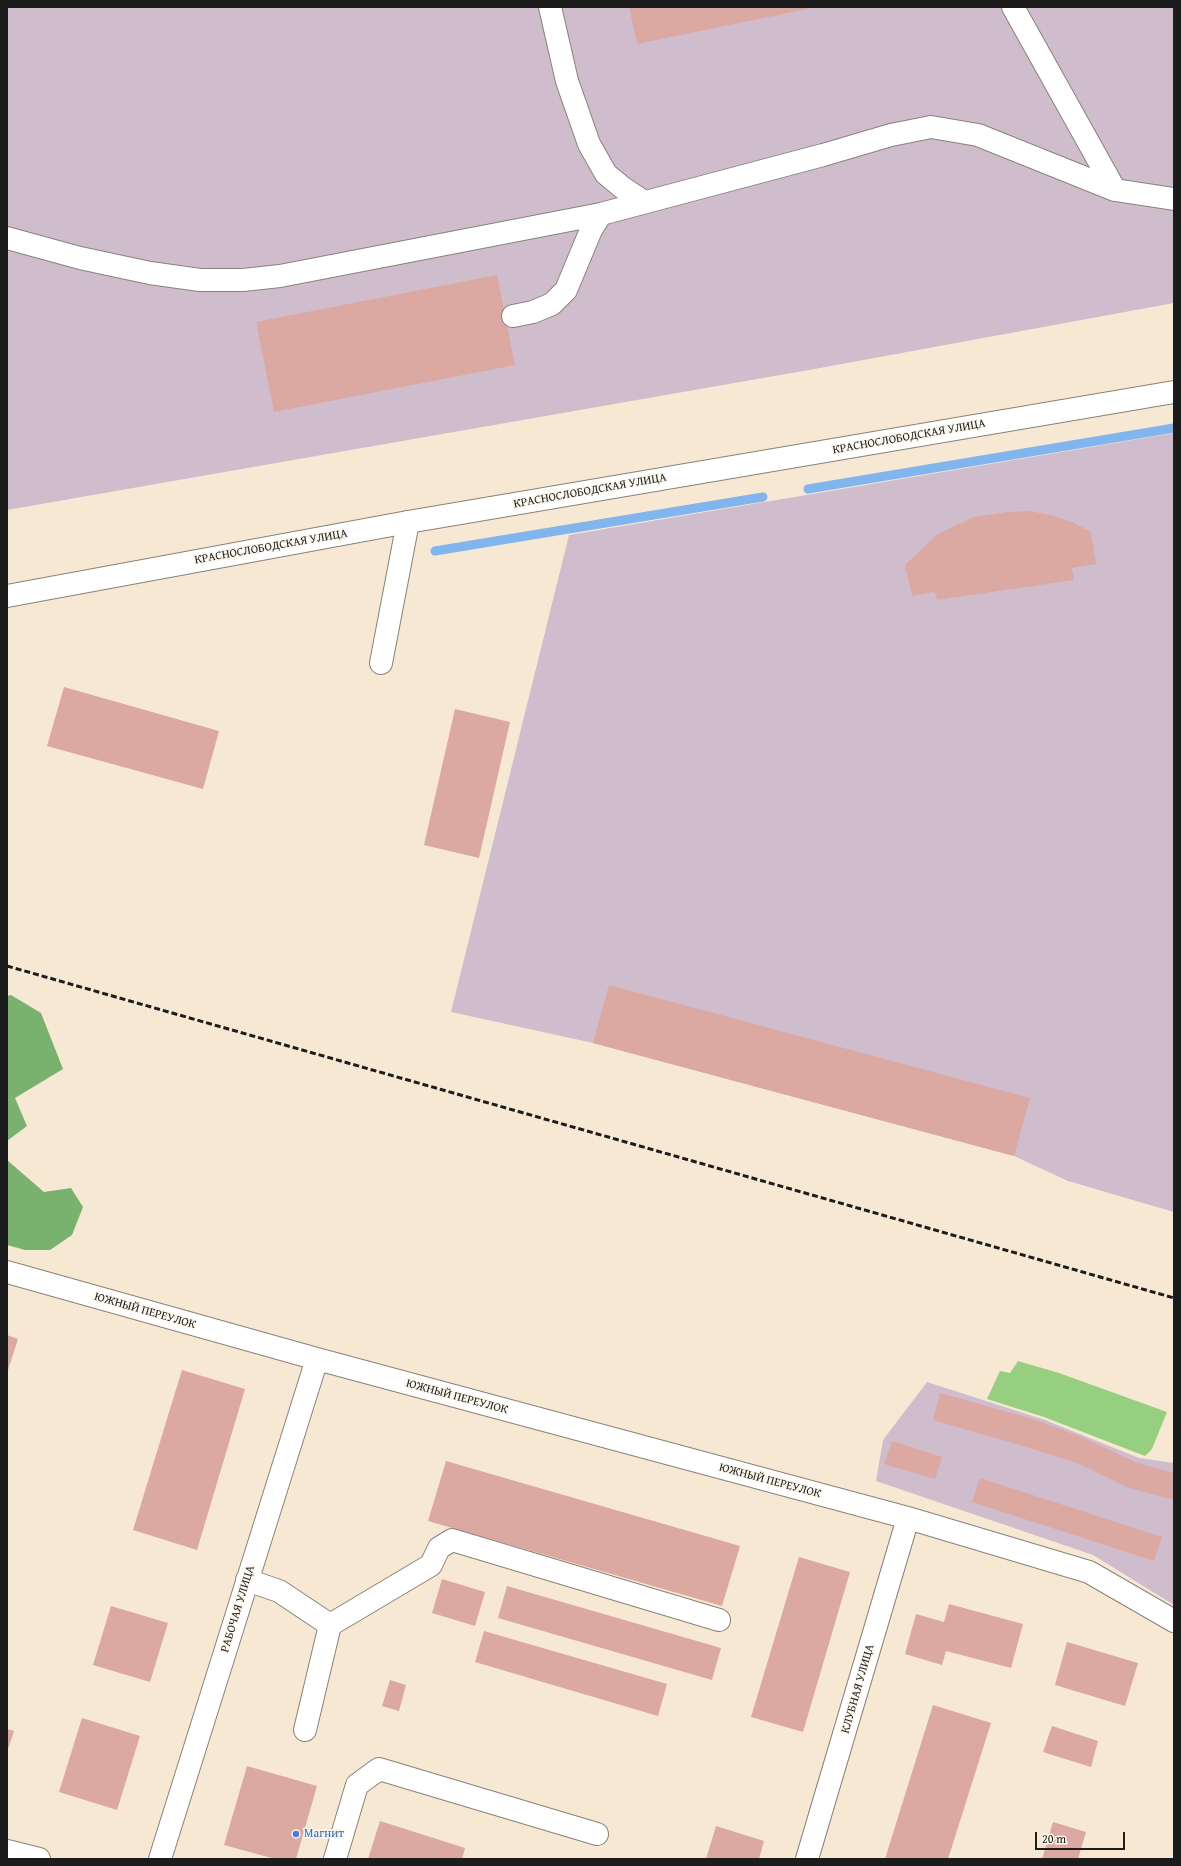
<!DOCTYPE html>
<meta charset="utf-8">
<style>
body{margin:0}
#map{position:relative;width:1181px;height:1866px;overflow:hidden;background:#f7e8d3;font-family:"Gentium Book Plus",serif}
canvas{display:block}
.frame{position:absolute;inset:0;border:8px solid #1c1c1c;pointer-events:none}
.scale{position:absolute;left:1035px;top:1832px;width:90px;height:18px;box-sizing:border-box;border:2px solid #1c1c1c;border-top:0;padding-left:5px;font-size:12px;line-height:14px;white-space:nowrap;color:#1c1c1c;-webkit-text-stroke:3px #fbf7ec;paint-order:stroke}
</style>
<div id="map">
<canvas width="1181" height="1866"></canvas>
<div class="frame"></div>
<div class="scale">20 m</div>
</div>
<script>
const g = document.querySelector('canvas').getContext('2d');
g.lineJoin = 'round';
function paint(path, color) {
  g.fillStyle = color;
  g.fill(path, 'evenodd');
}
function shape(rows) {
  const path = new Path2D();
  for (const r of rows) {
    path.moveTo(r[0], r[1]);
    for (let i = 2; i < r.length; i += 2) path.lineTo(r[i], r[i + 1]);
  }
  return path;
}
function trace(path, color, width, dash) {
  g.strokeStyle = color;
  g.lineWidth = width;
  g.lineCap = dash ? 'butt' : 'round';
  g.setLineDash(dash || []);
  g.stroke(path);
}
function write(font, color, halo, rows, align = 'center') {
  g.font = font + ' "Gentium Book Plus",serif';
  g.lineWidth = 3;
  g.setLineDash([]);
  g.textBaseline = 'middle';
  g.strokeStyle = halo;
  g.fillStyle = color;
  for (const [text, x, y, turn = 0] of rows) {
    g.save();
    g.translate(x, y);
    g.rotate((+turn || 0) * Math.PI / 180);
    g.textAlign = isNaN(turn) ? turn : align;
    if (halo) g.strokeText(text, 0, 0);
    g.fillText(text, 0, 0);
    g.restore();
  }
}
paint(shape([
 [7,7,1174,7,1174,303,809,370,7,510],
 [1174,433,1174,1212,1068,1181,1014,1156,593,1043,451,1012,569,535],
 [927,1382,1045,1420,1139,1458,1174,1463,1174,1605,1093,1555,876,1481,883,1440]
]), '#cfbdce');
paint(shape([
 [1018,1361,1059,1373,1167,1412,1152,1449,1145,1456,1044,1417,987,1399,1000,1371,1010,1373]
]), '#97cf81');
paint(shape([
 [11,995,41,1013,63,1069,15,1098,27,1126,7,1141,7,996],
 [7,1160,44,1192,71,1188,83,1207,72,1235,50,1250,25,1250,7,1245]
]), '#79b26f');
trace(shape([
 [808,489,1174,428],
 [435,551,763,497]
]), '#80b5ee', 9);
paint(shape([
 [629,7,812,7,812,8,637,44],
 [497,275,515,365,274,412,256,322],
 [1029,511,1051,515,1072,522,1091,532,1096,564,1072,568,1074,580,937,600,935,592,912,596,905,565,938,534,974,517,1007,512],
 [64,687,219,731,203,789,47,746],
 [455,709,510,722,479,858,424,845],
 [609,985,1030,1098,1014,1156,593,1043],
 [7,1335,18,1339,7,1373],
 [182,1370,245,1389,197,1550,133,1530],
 [940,1393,1033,1419,1082,1437,1135,1462,1174,1473,1174,1500,1129,1488,1077,1463,1023,1446,933,1420],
 [892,1441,942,1457,935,1479,884,1464],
 [446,1461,740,1546,722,1606,428,1521],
 [980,1478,1162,1537,1154,1561,972,1502],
 [799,1557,850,1572,803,1732,751,1717],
 [442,1579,485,1592,475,1626,432,1613],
 [507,1586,721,1648,712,1680,498,1618],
 [949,1604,1023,1624,1011,1668,946,1651,942,1665,905,1654,916,1614,944,1622],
 [111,1606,168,1623,150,1682,93,1665],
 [484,1631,667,1684,658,1716,475,1662],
 [1067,1642,1138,1663,1125,1706,1055,1685],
 [390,1680,406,1685,399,1711,382,1706],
 [933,1705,991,1723,948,1859,885,1859],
 [82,1718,140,1736,117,1810,59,1792],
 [1052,1726,1098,1741,1091,1767,1043,1752],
 [7,1729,14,1731,7,1752],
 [247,1766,317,1786,296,1859,275,1859,224,1845],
 [380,1821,465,1848,462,1859,368,1859],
 [1053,1822,1086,1832,1078,1859,1042,1859],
 [716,1826,764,1841,759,1859,706,1859]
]), '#dca8a2');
const minor = shape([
 [550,7,567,81,589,144,606,174,623,188,644,202],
 [1013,7,1115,190],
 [7,238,80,258,150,273,200,280,243,280,280,276,601,214,823,155,891,135,931,127,978,135,1115,190,1174,199],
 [513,316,533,312,552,304,566,290,591,230,601,214],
 [381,663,408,522],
 [7,1272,317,1359,908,1518,1089,1572,1174,1621],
 [247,1580,279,1591,330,1625,305,1730],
 [330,1625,431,1565,439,1548,452,1540,719,1620],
 [7,1851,39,1859],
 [160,1859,317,1359],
 [335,1859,357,1785,379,1769,597,1834],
 [807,1859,908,1518]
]);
const major = shape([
 [7,596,408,522,1174,392]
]);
trace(minor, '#8a8278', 24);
trace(major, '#8a8278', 24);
trace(minor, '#fff', 22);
trace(major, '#fff', 22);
trace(shape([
 [7,966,1174,1298]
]), '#1c1c1c', 3, [6, 3]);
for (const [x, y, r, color] of [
 [296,1834,4,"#3f7fe0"]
]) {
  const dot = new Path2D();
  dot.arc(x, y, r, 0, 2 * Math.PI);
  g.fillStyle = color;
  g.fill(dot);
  trace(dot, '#fbf7ec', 1.5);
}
write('12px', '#1c1c1c', '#fbf7ec', [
 ["КРАСНОСЛОБОДСКАЯ УЛИЦА",909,437,-10],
 ["КРАСНОСЛОБОДСКАЯ УЛИЦА",590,491,-10],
 ["КРАСНОСЛОБОДСКАЯ УЛИЦА",271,547,-10],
 ["ЮЖНЫЙ ПЕРЕУЛОК",145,1311,16],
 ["ЮЖНЫЙ ПЕРЕУЛОК",457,1397,15],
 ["ЮЖНЫЙ ПЕРЕУЛОК",770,1481,15],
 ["РАБОЧАЯ УЛИЦА",238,1609,-73],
 ["КЛУБНАЯ УЛИЦА",858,1689,-74]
]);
write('12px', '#366cbe', '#fbf7ec', [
 ["Магнит",304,1834]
], 'left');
</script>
